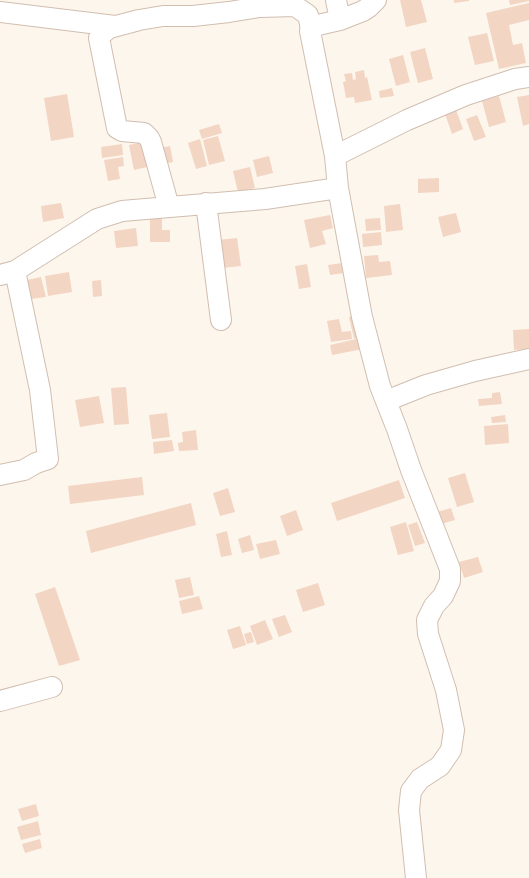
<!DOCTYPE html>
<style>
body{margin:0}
canvas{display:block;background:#fdf6ec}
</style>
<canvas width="529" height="878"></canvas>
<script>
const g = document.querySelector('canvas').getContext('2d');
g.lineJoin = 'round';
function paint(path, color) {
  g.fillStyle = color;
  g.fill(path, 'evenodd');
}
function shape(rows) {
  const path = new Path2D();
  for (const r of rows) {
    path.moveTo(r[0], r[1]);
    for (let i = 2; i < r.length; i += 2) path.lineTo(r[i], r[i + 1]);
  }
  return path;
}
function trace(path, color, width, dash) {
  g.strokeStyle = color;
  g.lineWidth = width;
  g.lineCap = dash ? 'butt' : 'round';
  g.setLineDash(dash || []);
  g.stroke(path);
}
paint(shape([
 [400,0,421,0,427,22,406,27],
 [454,0,469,0,469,1,454,3],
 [509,0,529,0,529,1,510,5],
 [529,3,529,20,509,25,513,45,522,43,526,63,499,69,486,13],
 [487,33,494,61,475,65,468,37],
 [425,48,433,79,418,83,410,52],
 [403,55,410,82,396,86,389,59],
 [364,70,365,78,367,77,372,100,355,103,354,97,346,98,343,82,346,81,344,74,352,73,353,80,356,79,355,72],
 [392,88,394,96,380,98,379,91],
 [67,94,74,137,51,141,44,98],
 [529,95,529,124,523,126,517,97],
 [499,96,506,122,489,127,482,101],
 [455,107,463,129,452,134,444,111],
 [477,115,486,137,474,141,466,119],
 [219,124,222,133,202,139,199,130],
 [218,136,225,161,209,165,203,140],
 [200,139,207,166,196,169,188,143],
 [147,141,152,166,134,170,129,145],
 [122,144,123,155,102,158,101,147],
 [170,146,173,162,163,164,160,148],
 [269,156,273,173,257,177,253,160],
 [123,157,124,166,118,167,120,179,108,181,104,160],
 [250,167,255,188,238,192,233,171],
 [439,178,439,192,418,193,418,179],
 [61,203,64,218,43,222,41,206],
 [400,204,403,230,386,232,384,206],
 [456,213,461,232,443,237,438,217],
 [330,215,333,228,322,231,326,244,310,248,304,220],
 [150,218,162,218,162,230,170,230,170,242,150,242],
 [380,218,381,230,366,231,365,219],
 [136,228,138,246,116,248,114,231],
 [381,232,382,245,363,247,362,234],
 [237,238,241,266,222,268,217,240],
 [378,255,379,262,390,261,392,275,366,278,364,256],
 [343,263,344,273,330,275,328,265],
 [307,264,311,287,299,289,295,266],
 [69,272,72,292,48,296,45,276],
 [41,277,46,297,31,299,27,280],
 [101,280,102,296,93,297,92,281],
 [360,314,365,336,354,339,349,317],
 [339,319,342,332,351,331,352,339,331,342,327,321],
 [529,329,529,349,514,350,513,330],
 [365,337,368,348,332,355,330,345],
 [126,387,129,424,114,425,111,388],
 [500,392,502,404,479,406,478,399,492,398,492,393],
 [99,396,104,423,80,427,75,400],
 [167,413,170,437,152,439,149,415],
 [505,415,506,422,492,423,491,417],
 [508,424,509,443,485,445,484,426],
 [196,430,198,450,179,451,178,443,183,442,182,432],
 [172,440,174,451,154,454,153,442],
 [465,473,474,502,457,507,448,478],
 [142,477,144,495,70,504,68,486],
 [399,480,405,498,337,521,331,503],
 [228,488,235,512,220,516,213,493],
 [191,503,196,525,91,553,86,531],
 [451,508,455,520,441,524,437,512],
 [296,510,303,530,287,536,280,516],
 [406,522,414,551,398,555,390,527],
 [417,522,425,543,415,546,408,525],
 [227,531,232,555,221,557,216,534],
 [250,535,254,550,242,553,238,539],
 [276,540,280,554,260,559,256,544],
 [478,557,483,572,464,578,459,562],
 [190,577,194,595,179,598,175,580],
 [318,583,325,605,303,612,296,590],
 [55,587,80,660,59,666,35,594],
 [199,596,203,609,182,614,179,601],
 [285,615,292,632,279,637,272,619],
 [265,620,273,639,257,645,250,626],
 [240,626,246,645,233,649,227,630],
 [251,632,254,642,247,644,244,634],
 [36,804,39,816,22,821,18,809],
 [38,821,41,835,21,840,17,827],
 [40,839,42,848,25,853,22,844]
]), '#f3d5c3');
const minor = shape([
 [336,0,340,20],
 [0,12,115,26],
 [335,156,310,31,318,25,340,20,363,11,369,7,376,0],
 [338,188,362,317,380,386,397,429,411,470,450,569,450,581,443,596,434,606,427,620,428,634,446,690,454,730,451,750,440,766,420,779,411,791,409,810,416,878],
 [206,203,221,320],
 [169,207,151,142,149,138,144,133,122,131,117,128,99,38,101,35,109,28,139,20,163,16,193,16,229,12,260,7,295,6,308,15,311,29],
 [0,275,15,271,97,219,122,211,265,199,338,188,335,156,407,120,466,95,515,79,529,77],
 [386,401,426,385,475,371,529,359],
 [0,475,24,470,36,463,48,459,40,390,15,271],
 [0,701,52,687]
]);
trace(minor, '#d1beb0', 22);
trace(minor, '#fff', 20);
</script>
